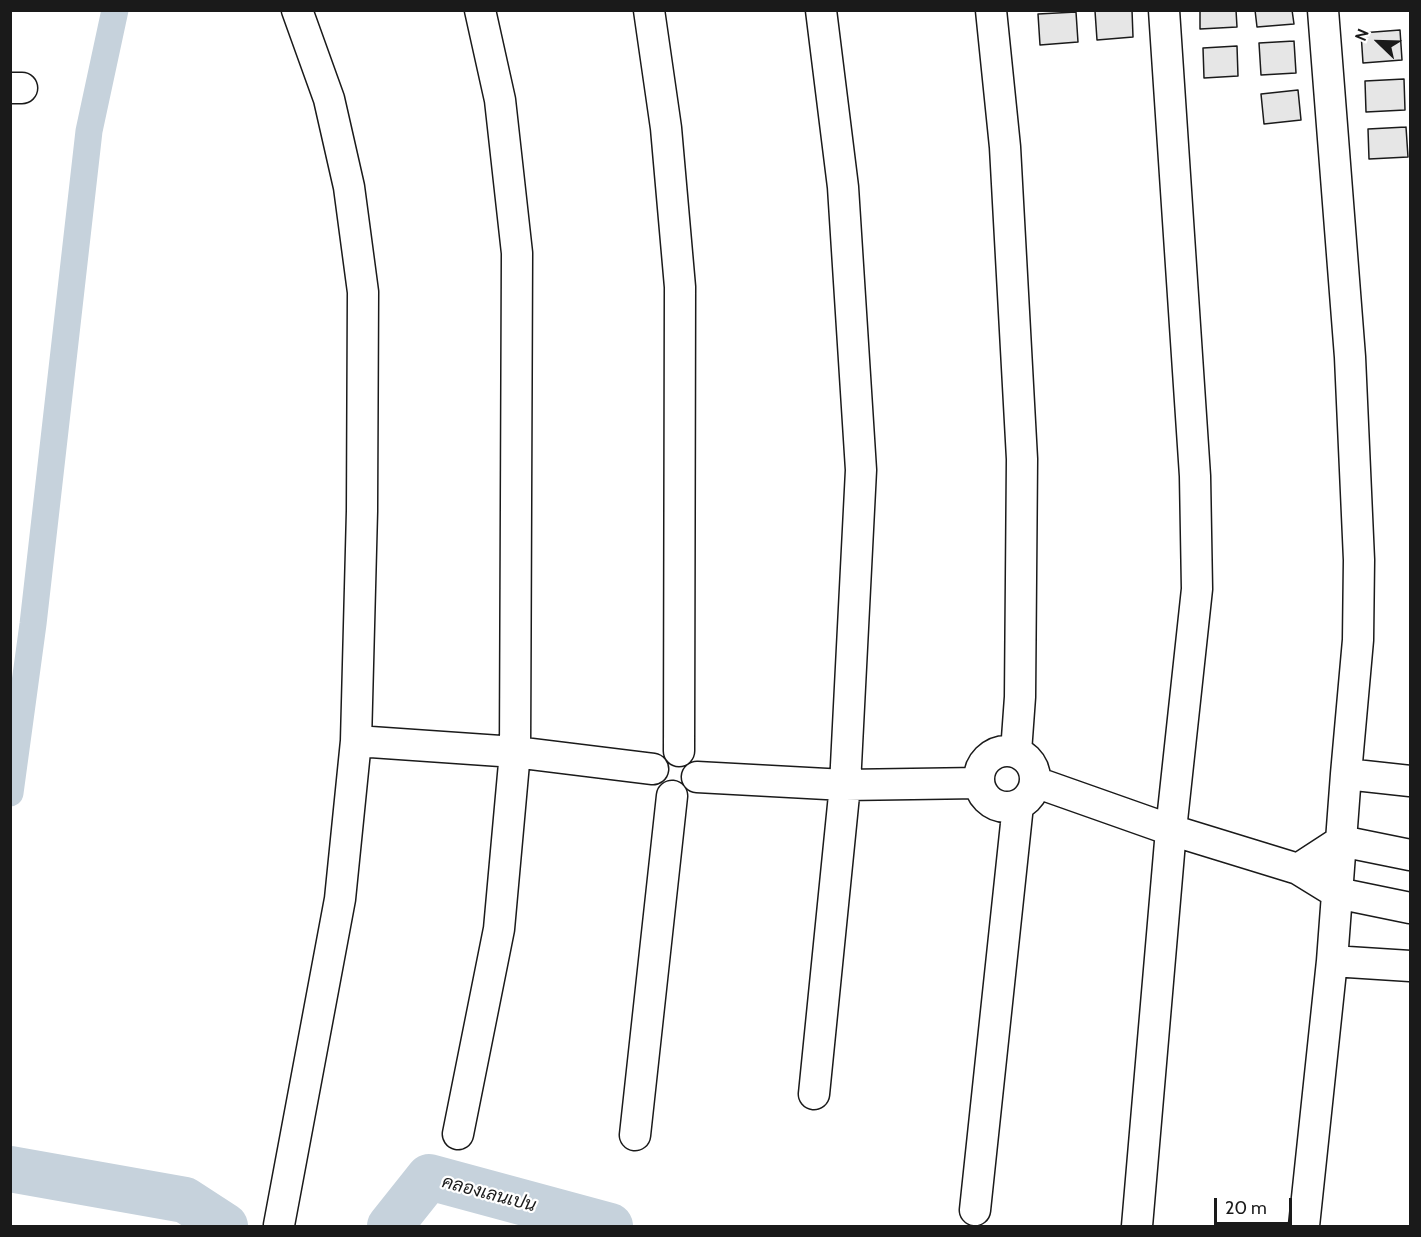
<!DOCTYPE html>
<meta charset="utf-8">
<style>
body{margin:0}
#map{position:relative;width:1421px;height:1237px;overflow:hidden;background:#fff;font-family:Cabin,sans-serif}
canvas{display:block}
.frame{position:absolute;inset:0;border:12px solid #1a1a1a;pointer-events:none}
.north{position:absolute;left:1349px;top:12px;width:60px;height:60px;-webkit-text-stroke:4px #fff;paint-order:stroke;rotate:293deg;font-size:16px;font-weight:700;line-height:24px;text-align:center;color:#1a1a1a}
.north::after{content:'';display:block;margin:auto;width:21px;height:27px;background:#1a1a1a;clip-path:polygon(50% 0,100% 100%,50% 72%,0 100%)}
.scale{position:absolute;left:1214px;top:1198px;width:78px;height:27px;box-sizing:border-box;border:3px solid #1a1a1a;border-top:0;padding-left:8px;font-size:18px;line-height:21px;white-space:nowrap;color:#1a1a1a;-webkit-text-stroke:4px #fff;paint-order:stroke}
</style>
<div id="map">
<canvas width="1421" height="1237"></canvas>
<div class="frame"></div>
<div class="north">N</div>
<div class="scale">20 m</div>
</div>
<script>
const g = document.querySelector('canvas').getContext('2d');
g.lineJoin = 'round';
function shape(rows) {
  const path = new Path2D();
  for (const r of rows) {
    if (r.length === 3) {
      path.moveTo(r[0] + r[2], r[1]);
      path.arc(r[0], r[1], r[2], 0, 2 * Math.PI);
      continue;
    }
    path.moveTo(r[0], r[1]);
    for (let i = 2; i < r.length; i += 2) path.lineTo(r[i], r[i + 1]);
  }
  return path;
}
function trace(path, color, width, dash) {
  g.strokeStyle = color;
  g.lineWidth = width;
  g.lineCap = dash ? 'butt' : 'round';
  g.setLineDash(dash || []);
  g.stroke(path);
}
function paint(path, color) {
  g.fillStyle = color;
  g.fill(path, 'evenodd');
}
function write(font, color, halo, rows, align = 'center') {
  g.font = font + ' Cabin,Sarabun,sans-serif';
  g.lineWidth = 4.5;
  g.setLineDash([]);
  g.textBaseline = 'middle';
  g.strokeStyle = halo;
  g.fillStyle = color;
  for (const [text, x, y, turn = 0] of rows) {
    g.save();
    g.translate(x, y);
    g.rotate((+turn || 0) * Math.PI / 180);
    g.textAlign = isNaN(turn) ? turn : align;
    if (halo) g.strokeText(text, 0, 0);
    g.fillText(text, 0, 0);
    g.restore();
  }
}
trace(shape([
 [10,793,33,624,89,131,115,10]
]), '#c6d2dc', 27);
trace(shape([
 [10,1169,185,1200,225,1226],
 [390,1226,429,1177,610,1226]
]), '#c6d2dc', 46);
const building = shape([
 [1132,10,1133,37,1097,40,1095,11,1132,10],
 [1200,10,1236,10,1237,27,1200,29,1200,10],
 [1255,10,1292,10,1294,24,1257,27,1255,10],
 [1076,12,1078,42,1040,45,1038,14,1076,12],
 [1400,30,1402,60,1363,63,1361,33,1400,30],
 [1294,41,1296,73,1261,75,1259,43,1294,41],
 [1237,46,1238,76,1204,78,1203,48,1237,46],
 [1404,79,1405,110,1366,112,1365,81,1404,79],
 [1298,90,1301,120,1264,124,1261,94,1298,90],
 [1406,127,1408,157,1369,159,1368,129,1406,127]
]);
paint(building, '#e6e6e6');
trace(building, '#1a1a1a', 1.5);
const minor = shape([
 [649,10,666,128,680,287,679,751],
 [991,10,1005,147,1022,459,1020,697,1016,752],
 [10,88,22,88],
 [356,741,515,752,653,769],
 [1007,779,28],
 [1346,774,1410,781],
 [697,777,845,785,979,783],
 [1035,782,1171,830,1298,869,1337,893,1410,908],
 [1298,869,1341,841,1410,855],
 [1332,961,1410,966],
 [814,1094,845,785,861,470,843,187,821,10],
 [458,1134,499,929,515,752,517,253,500,100,480,10],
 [635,1135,672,796],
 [975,1210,1018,805],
 [279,1225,340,899,356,741,362,511,363,292,349,187,329,99,297,10],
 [1137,1226,1171,830,1197,589,1195,476,1164,10],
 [1304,1226,1332,961,1346,774,1358,640,1359,560,1350,357,1323,10]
]);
trace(minor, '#1a1a1a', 33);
trace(minor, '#fff', 30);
write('italic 18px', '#1a1a1a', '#fff', [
 ["คลองเลนเปน",489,1194,15]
]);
</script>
